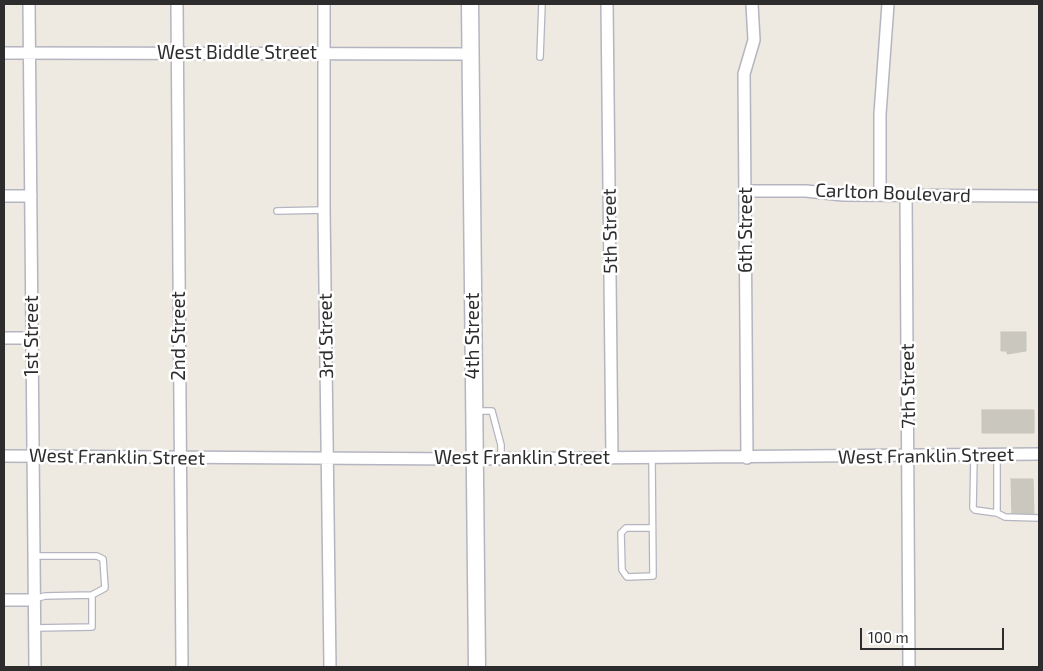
<!DOCTYPE html>
<style>
body{margin:0}
#map{position:relative;width:1043px;height:671px;overflow:hidden;background:#eee9e1;font-family:"Exo 2",sans-serif}
canvas{display:block}
.frame{position:absolute;inset:0;border:5px solid #2d2d2d;pointer-events:none}
.scale{position:absolute;left:860px;top:628px;width:144px;height:22px;box-sizing:border-box;border:2px solid #2d2d2d;border-top:0;padding-left:6px;font-size:15px;line-height:18px;white-space:nowrap;color:#2d2d2d;-webkit-text-stroke:4px #fff;paint-order:stroke}
</style>
<div id="map">
<canvas width="1043" height="671"></canvas>
<div class="frame"></div>
<div class="scale">100 m</div>
</div>
<script>
const g = document.querySelector('canvas').getContext('2d');
g.lineJoin = 'round';
function paint(path, color) {
  g.fillStyle = color;
  g.fill(path, 'evenodd');
}
function shape(rows) {
  const path = new Path2D();
  for (const r of rows) {
    path.moveTo(r[0], r[1]);
    for (let i = 2; i < r.length; i += 2) path.lineTo(r[i], r[i + 1]);
  }
  return path;
}
function trace(path, color, width, dash) {
  g.strokeStyle = color;
  g.lineWidth = width;
  g.lineCap = dash ? 'butt' : 'round';
  g.setLineDash(dash || []);
  g.stroke(path);
}
function write(font, color, halo, rows, align = 'center') {
  g.font = font + ' "Exo 2",sans-serif';
  g.lineWidth = 5;
  g.setLineDash([]);
  g.textBaseline = 'middle';
  g.strokeStyle = halo;
  g.fillStyle = color;
  for (const [text, x, y, turn = 0] of rows) {
    g.save();
    g.translate(x, y);
    g.rotate((+turn || 0) * Math.PI / 180);
    g.textAlign = isNaN(turn) ? turn : align;
    if (halo) g.strokeText(text, 0, 0);
    g.fillText(text, 0, 0);
    g.restore();
  }
}
const building = shape([
 [1001,332,1026,332,1026,351,1007,354,1007,351,1001,351,1001,332],
 [982,410,1034,410,1034,433,982,433,982,410],
 [1011,479,1033,479,1034,515,1012,516,1011,479]
]);
paint(building, '#cac7bf');
trace(building, '#c9c5ba', 1);
const lane = shape([
 [540,57,542,4],
 [277,211,324,210],
 [475,411,492,411,501,445,501,458],
 [974,456,973,508,975,510,997,513,1005,517,1039,518],
 [652,458,653,576,627,577,622,570,621,533,626,528,652,528],
 [997,513,997,454],
 [34,556,97,556,103,559,105,588,92,595],
 [34,599,45,596,92,595,92,627,35,628]
]);
const street = shape([
 [29,4,35,667],
 [177,4,182,667],
 [324,4,324,210,330,667],
 [607,4,612,458],
 [4,53,471,54],
 [746,191,806,191,843,195,1039,196],
 [880,195,880,114,888,4],
 [906,195,909,667],
 [4,196,31,196],
 [4,338,33,338],
 [4,456,462,459,1039,454],
 [747,458,744,74,754,40,752,4],
 [4,600,34,600]
]);
const secondary = shape([
 [470,4,477,667]
]);
trace(lane, '#b4b5c0', 8);
trace(street, '#b4b5c0', 14);
trace(secondary, '#b4b5c0', 19);
trace(lane, '#fff', 5.5);
trace(street, '#fff', 11);
trace(secondary, '#fff', 16);
write('19px', '#2d2d2d', '#fff', [
 ["West Biddle Street",237,53],
 ["Carlton Boulevard",893,193,2],
 ["6th Street",746,230,-90],
 ["5th Street",610,231,-91],
 ["1st Street",32,336,-90],
 ["2nd Street",179,336,-90],
 ["3rd Street",326,336,-91],
 ["4th Street",473,336,-90],
 ["7th Street",908,386,-91],
 ["West Franklin Street",926,456,-1],
 ["West Franklin Street",117,457,1],
 ["West Franklin Street",522,458]
]);
</script>
